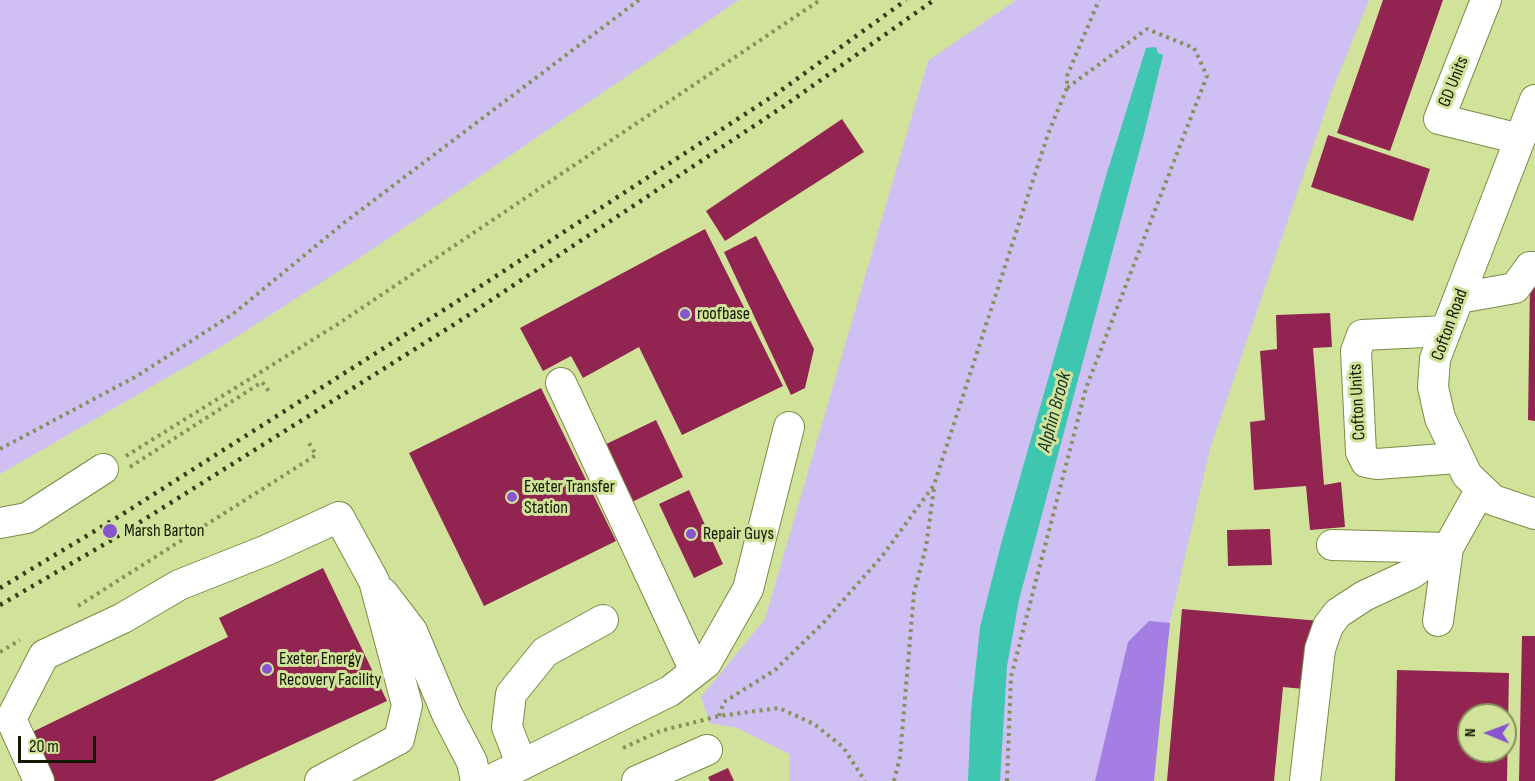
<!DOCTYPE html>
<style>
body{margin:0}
#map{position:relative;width:1535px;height:781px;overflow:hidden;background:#d1e39a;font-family:"Sofia Sans Condensed",sans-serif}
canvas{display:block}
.north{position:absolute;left:1457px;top:703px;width:60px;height:60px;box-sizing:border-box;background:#d1e39a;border:2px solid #85925c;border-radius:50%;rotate:271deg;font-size:16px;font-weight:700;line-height:24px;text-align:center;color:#131900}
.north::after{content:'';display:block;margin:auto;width:21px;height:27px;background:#8855ce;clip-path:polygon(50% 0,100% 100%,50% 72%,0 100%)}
.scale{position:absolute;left:18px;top:736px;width:78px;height:27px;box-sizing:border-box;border:3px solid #131900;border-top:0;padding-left:8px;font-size:18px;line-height:21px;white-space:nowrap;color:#131900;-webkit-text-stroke:4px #d1e39a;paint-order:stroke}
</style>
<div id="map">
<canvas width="1535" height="781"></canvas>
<div class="north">N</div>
<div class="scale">20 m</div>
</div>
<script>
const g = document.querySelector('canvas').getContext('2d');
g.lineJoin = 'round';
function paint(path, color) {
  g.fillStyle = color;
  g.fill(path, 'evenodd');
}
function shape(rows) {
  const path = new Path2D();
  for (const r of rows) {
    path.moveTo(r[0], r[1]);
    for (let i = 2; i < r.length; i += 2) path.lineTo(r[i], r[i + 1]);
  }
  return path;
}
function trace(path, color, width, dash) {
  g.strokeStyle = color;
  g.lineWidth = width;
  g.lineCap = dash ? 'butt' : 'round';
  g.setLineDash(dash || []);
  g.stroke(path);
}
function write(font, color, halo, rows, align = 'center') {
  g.font = font + ' "Sofia Sans Condensed",sans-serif';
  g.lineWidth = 6;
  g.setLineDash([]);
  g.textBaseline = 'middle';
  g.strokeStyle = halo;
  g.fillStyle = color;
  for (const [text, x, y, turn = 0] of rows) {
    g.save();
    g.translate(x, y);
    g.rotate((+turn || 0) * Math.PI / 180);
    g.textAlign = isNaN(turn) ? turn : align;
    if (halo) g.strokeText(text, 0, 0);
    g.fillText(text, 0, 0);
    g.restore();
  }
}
paint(shape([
 [0,0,739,0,364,255,222,346,0,474],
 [1016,0,1369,0,1332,91,1210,449,1170,622,1146,781,789,781,789,754,737,728,710,723,701,697,765,619,928,61]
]), '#d0bff3');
paint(shape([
 [1149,621,1170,623,1154,781,1095,781,1128,642]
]), '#a57ee3');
paint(shape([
 [1156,47,1158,53,1163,55,1145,130,1019,600,1007,666,1000,781,968,781,971,712,980,627,1001,544,1106,176,1146,48]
]), '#3ec6b0');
paint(shape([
 [1383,0,1443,0,1390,151,1337,133],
 [842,119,864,152,725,241,706,211],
 [1328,135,1430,169,1413,221,1311,187],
 [705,229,783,386,682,435,639,347,583,378,571,356,543,371,520,328],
 [756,236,814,349,805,388,791,395,724,252],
 [1530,284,1535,284,1535,421,1528,420],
 [1330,313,1332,347,1313,348,1324,485,1341,482,1345,527,1310,530,1306,486,1254,490,1250,422,1265,420,1260,351,1277,349,1276,315],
 [541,388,616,541,484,606,409,453],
 [656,420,683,477,624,506,596,449],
 [689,490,723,564,694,578,659,504],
 [1270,529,1272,565,1228,566,1227,530],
 [323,568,387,701,213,781,48,781,26,735,228,637,219,618],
 [1182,609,1320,621,1314,690,1283,687,1274,781,1167,781],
 [1522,636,1535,636,1535,781,1519,781],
 [1397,670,1509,673,1507,781,1395,781],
 [1469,715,1505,715,1505,751,1469,751],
 [728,768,734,781,710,781,708,777]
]), '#912451');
const minor = shape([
 [1486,0,1439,119,1520,139],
 [1535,100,1435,359,1433,387,1440,418,1467,475,1493,500,1535,514],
 [1459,298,1515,288,1530,267,1535,267],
 [1446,331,1362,335,1356,351,1361,452,1366,462,1377,464,1457,458],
 [561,383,695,671],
 [0,523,27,518,103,469],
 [1332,545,1448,548,1481,489],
 [383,593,412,631,447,714,472,762,476,781],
 [1438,621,1448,548],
 [521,763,507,727,511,694,545,652,603,620],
 [39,781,11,719,44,655,123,618,179,585,267,550,339,517,374,581,407,705,399,739,320,781],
 [489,781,670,691,706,663,748,589,789,427],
 [637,781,707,750],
 [1305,781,1320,649,1328,626,1338,613,1364,596,1411,574,1448,548]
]);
trace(minor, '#7b8b45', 32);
trace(shape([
 [0,449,137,376,233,314,345,222,639,0],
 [126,456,338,324,820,0],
 [130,467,262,382,271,394],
 [78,606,316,455,309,443],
 [0,652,20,640],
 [719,716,724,702,775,670,825,621,883,555,934,485,1048,134,1067,88,1067,76,1099,0],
 [623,748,660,731,719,716,779,708,814,724,843,747,865,781],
 [894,781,900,757,914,593,926,547,934,488],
 [1007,781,1011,677,1086,388,1207,76,1194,48,1147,29,1067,88]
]), '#84915c', 4, [3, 4.5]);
trace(minor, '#fff', 30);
trace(shape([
 [0,588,118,517,450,306,776,94,906,0],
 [0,605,110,541,458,322,784,106,934,0]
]), '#353d1b', 4.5, [3, 6]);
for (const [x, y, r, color] of [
 [685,314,6,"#8855ce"],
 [512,497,6,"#8855ce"],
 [110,531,8,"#8855ce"],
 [691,534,6,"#8855ce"],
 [267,669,6,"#8855ce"]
]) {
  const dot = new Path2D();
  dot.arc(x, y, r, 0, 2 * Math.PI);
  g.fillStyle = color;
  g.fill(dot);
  trace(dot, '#d1e39a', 2);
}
write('18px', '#131900', '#d1e39a', [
 ["GD Units",1454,82,-68],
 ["Cofton Road",1450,325,-70],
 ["Cofton Units",1358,402,-93]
]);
write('18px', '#131900', '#d1e39a', [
 ["roofbase",697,314],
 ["Exeter Transfer",524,487],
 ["Station",524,508],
 ["Marsh Barton",124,531],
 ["Repair Guys",703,534],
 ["Exeter Energy",279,659],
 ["Recovery Facility",279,680]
], 'left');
write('italic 20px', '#18352f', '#d1e39a', [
 ["Alphin Brook",1055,412,-75]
]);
</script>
